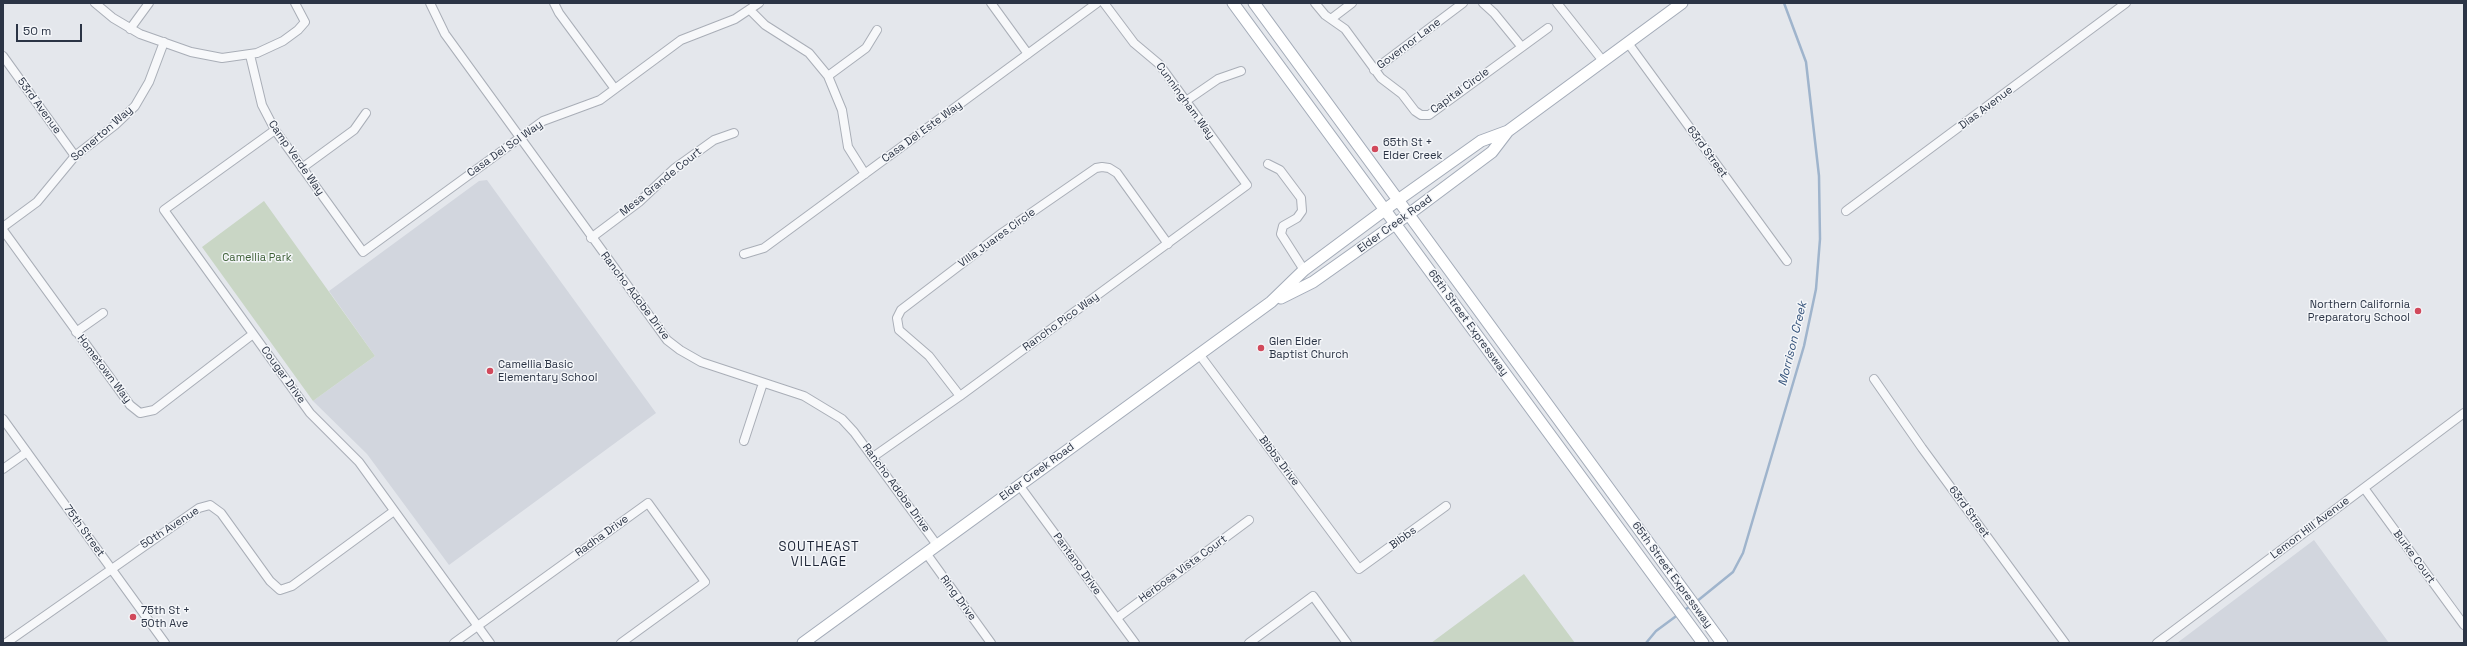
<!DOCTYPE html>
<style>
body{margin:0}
#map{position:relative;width:2467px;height:646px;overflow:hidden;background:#e4e7ec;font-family:"Space Grotesk",sans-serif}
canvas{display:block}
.frame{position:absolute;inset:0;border:4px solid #2b3445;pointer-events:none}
.scale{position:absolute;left:16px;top:24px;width:66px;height:18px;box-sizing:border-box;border:2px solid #2b3445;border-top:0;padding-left:5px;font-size:12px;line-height:14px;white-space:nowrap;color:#2b3445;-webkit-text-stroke:3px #f4f6f9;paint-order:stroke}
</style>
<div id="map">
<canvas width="2467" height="646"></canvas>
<div class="frame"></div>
<div class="scale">50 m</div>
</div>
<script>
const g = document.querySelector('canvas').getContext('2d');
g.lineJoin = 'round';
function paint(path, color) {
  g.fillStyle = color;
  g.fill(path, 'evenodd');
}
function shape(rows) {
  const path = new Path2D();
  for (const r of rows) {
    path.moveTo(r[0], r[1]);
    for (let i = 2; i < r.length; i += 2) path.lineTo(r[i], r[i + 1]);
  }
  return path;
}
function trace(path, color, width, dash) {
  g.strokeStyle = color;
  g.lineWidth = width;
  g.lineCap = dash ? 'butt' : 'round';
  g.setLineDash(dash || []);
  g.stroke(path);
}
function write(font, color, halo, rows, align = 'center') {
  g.font = font + ' "Space Grotesk",sans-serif';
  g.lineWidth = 3;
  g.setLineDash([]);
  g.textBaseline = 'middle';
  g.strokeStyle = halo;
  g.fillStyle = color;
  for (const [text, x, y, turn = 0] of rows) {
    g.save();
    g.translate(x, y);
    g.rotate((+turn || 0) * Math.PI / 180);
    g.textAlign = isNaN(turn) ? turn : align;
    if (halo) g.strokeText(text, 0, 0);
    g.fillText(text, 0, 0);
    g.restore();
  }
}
paint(shape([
 [487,180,656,413,449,565,367,454,313,401,375,356,329,291,479,181],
 [2314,540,2389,643,2177,643]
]), '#d2d6de');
paint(shape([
 [264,201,375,356,313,401,202,247],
 [1524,574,1575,643,1431,643]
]), '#c9d6c5');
trace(shape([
 [1696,602,1733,572,1743,553,1804,346,1816,289,1820,239,1819,176,1806,62,1784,3],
 [1683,611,1692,605],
 [1646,643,1656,631,1679,614]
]), '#9fb4cc', 2.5);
const minor = shape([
 [95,3,113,18,140,34,191,52,222,58,257,53,283,41,298,30,305,22,295,3],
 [430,3,445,34,667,340,680,350,701,362,804,396,842,419,854,432,937,545],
 [554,3,559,13,615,89],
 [991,3,1028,54],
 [1315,3,1325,15,1345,29,1381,78,1402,94,1415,111,1421,115,1429,115,1548,28],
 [1483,3,1494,13,1521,46],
 [1557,3,1603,61],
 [750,10,765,25,809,53,828,76,842,110,848,147,865,174],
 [1331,19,1352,3],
 [130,29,149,3],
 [1628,43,1787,261],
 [250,55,262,105,275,130,363,252,543,121,600,100,681,40,735,19,759,3],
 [3,56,75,156],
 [1374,70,1463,3],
 [828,76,866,48,877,30],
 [1186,101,1218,79,1241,71],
 [275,130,164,210,310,413,359,462,490,643],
 [1268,164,1280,170,1301,198,1302,211,1297,218,1283,226,1281,234,1304,270],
 [302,168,354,130,366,113],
 [1846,211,2126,3],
 [3,227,37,202,75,156,115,125,135,106,149,82,164,42],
 [3,230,130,405,140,413,154,410,253,334],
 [591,238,639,202,675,168,714,140,734,133],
 [744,254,764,248,1097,3],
 [76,332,103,313],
 [1199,354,1359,569,1446,506],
 [1874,379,1922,448,2065,643],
 [960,396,929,356,899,330,897,318,901,310,1002,233,1096,168,1102,167,1109,168,1117,173,1168,244],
 [3,419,165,643],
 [744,441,763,383],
 [873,457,960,396,1247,185,1159,64,1134,43,1104,3],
 [3,469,27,452],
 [1019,485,1135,643],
 [2364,488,2464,625],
 [926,553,991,643],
 [1117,618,1249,520],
 [6,643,199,508,210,505,221,513,270,581,280,590,292,586,394,511],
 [454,643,648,503,705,582,621,643],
 [1249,643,1313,596,1347,643],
 [2157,643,2464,413]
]);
const major = shape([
 [1233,3,1703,643],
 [1254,3,1722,643],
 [1281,298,1313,282,1409,214,1492,152,1508,131,1682,3],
 [803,643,1271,302,1304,270,1398,200,1481,141,1508,131]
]);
trace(minor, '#a9aeb7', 10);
trace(major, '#a3abb8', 13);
trace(minor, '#f7f8fa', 8);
trace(major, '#fff', 11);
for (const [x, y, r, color] of [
 [1375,149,4,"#d1495b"],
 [2418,311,4,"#d1495b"],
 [1261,348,4,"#d1495b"],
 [490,371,4,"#d1495b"],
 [133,617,4,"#d1495b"]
]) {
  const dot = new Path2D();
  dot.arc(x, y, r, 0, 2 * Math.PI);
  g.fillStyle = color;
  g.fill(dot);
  trace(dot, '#f4f6f9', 1.5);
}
write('11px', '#2b3445', '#f4f6f9', [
 ["Governor Lane",1409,44,-37],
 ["Capital Circle",1460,91,-36],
 ["Cunningham Way",1185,101,54],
 ["53rd Avenue",39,106,54],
 ["Dias Avenue",1986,108,-37],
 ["Casa Del Este Way",922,132,-36],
 ["Somerton Way",102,134,-41],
 ["Casa Del Sol Way",505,149,-35],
 ["63rd Street",1707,152,54],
 ["Camp Verde Way",296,158,55],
 ["Mesa Grande Court",661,182,-39],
 ["Elder Creek Road",1395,224,-36],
 ["Villa Juares Circle",997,238,-36],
 ["Rancho Adobe Drive",635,296,53],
 ["Rancho Pico Way",1061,322,-36],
 ["65th Street Expressway",1468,323,54],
 ["Hometown Way",104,369,53],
 ["Cougar Drive",283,375,54],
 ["Bibbs Drive",1279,461,53],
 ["Elder Creek Road",1037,472,-36],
 ["Rancho Adobe Drive",896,488,54],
 ["63rd Street",1969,512,54],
 ["50th Avenue",170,528,-33],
 ["Lemon Hill Avenue",2310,528,-37],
 ["75th Street",84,531,54],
 ["Radha Drive",602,536,-36],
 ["Bibbs",1403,538,-36],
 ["Burke Court",2414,557,54],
 ["Pantano Drive",1077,564,54],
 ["Herbosa Vista Court",1183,569,-36],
 ["65th Street Expressway",1672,575,54],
 ["Ring Drive",958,598,54]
]);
write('11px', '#2b3445', '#f4f6f9', [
 ["65th St +",1383,143],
 ["Elder Creek",1383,156],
 ["Northern California",2410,305,"right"],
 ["Preparatory School",2410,318,"right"],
 ["Glen Elder",1269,342],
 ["Baptist Church",1269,355],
 ["Camellia Basic",498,365],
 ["Elementary School",498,378],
 ["75th St +",141,611],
 ["50th Ave",141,624]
], 'left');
write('11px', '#3f6138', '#f4f6f9', [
 ["Camellia Park",257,258]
]);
write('italic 12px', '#34527a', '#f4f6f9', [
 ["Morrison Creek",1793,344,-76]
]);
g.letterSpacing = '1px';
write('13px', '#1d2536', '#f4f6f9', [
 ["SOUTHEAST",819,547],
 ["VILLAGE",819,562]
]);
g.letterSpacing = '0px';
</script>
